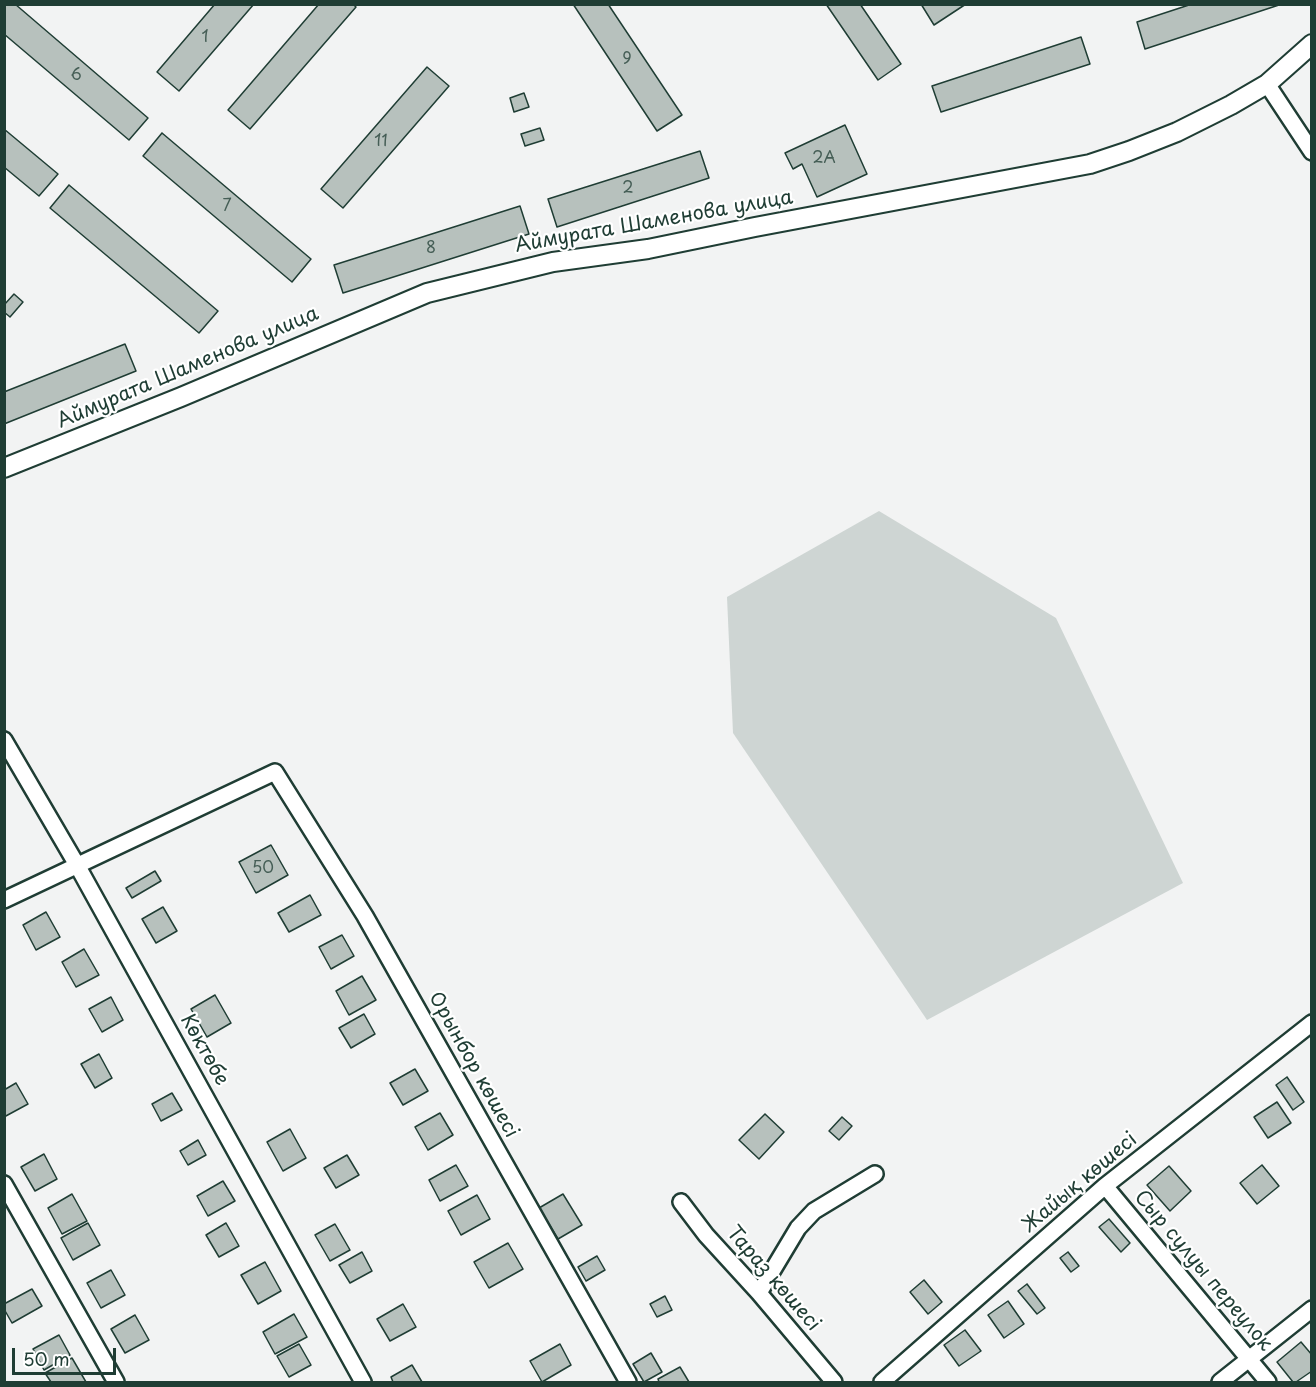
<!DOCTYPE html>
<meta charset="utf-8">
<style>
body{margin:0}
#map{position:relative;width:1316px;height:1387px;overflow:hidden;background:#f2f3f3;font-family:"Playpen Sans",sans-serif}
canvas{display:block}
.frame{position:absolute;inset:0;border:6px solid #1f3d34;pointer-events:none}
.scale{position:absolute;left:12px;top:1348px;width:104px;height:27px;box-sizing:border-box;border:3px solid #1f3d34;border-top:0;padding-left:8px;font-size:18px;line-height:21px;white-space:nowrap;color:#1f3d34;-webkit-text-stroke:4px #fff;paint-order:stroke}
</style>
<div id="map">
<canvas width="1316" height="1387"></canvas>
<div class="frame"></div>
<div class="scale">50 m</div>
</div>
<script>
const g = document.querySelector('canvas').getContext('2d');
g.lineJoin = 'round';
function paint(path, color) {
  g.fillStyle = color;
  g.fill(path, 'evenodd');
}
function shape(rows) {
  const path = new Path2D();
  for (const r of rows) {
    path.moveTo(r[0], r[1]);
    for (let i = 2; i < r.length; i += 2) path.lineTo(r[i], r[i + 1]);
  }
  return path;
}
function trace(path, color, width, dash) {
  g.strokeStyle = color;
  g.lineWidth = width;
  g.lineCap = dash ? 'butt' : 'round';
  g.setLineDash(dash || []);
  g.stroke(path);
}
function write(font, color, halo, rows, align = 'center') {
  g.font = font + ' "Playpen Sans",sans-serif';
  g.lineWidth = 4.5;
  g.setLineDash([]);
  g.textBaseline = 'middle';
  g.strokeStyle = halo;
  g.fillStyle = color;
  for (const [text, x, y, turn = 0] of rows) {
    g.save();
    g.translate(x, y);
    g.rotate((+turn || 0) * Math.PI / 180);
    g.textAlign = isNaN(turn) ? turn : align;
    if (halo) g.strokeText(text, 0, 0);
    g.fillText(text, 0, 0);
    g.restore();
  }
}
paint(shape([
 [879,511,1056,618,1183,883,927,1020,733,733,727,597]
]), '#ced5d3');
const building = shape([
 [4,4,15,4,148,118,129,140,4,34,4,4],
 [215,4,254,4,179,91,157,72,215,4],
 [319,4,353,4,356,7,250,129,228,110,319,4],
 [573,4,608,4,682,115,657,131,573,4],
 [826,4,860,4,901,64,878,80,826,4],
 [921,4,966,4,934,25,921,4],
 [1192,4,1282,4,1145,49,1137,22,1192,4],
 [1081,37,1090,64,941,112,932,86,1081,37],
 [427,67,449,86,343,208,321,189,427,67],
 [524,93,529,107,514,112,510,98,524,93],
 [845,125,867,174,817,197,802,164,793,169,785,153,845,125],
 [540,128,544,140,525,146,521,134,540,128],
 [4,129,58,174,39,196,4,167,4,129],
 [162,133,311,259,292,282,143,156,162,133],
 [700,151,709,178,557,227,548,199,700,151],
 [69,185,218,311,199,333,50,208,69,185],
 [520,206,529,234,343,293,334,265,520,206],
 [14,294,23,302,10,317,4,312,4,305,14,294],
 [125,344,136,371,4,424,4,392,125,344],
 [271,845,288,875,256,893,239,862,271,845],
 [155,871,161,881,132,898,126,888,155,871],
 [310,895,321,915,289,932,278,913,310,895],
 [163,907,177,931,156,943,142,919,163,907],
 [46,912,60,937,36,950,23,925,46,912],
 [342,935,354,956,331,969,319,947,342,935],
 [84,949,99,975,76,987,62,962,84,949],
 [362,976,376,1000,349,1015,336,991,362,976],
 [215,995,231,1023,207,1037,191,1009,215,995],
 [111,997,123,1020,102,1032,89,1009,111,997],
 [364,1014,375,1034,351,1048,339,1028,364,1014],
 [99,1054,112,1078,95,1088,81,1064,99,1054],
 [415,1069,428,1091,403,1105,390,1083,415,1069],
 [1287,1077,1304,1102,1293,1110,1276,1085,1287,1077],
 [16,1083,28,1104,4,1117,4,1090,16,1083],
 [172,1093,182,1110,161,1121,152,1104,172,1093],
 [1277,1102,1291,1123,1268,1138,1254,1117,1277,1102],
 [440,1113,453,1135,428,1150,415,1127,440,1113],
 [765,1114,784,1132,759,1159,739,1140,765,1114],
 [842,1117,852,1126,839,1140,829,1131,842,1117],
 [290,1129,306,1158,283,1171,267,1142,290,1129],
 [198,1140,206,1155,188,1165,180,1151,198,1140],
 [44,1154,57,1179,35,1191,21,1167,44,1154],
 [347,1155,359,1175,336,1188,324,1168,347,1155],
 [456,1165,468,1186,440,1201,429,1180,456,1165],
 [1262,1165,1279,1186,1257,1204,1240,1183,1262,1165],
 [1169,1166,1191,1191,1170,1211,1147,1185,1169,1166],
 [223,1181,235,1201,208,1216,197,1196,223,1181],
 [72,1194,87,1221,62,1234,48,1208,72,1194],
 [563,1194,582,1225,558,1239,539,1208,563,1194],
 [477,1195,490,1219,461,1235,448,1211,477,1195],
 [1109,1219,1130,1243,1121,1252,1099,1227,1109,1219],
 [88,1223,100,1245,73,1260,61,1238,88,1223],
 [226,1223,239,1246,219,1257,206,1235,226,1223],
 [335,1224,350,1250,330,1261,315,1235,335,1224],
 [508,1243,523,1269,489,1288,474,1262,508,1243],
 [362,1252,372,1271,350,1283,339,1265,362,1252],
 [1068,1252,1079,1266,1071,1272,1060,1258,1068,1252],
 [597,1256,605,1270,586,1281,578,1267,597,1256],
 [265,1262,281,1291,258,1304,241,1275,265,1262],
 [111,1270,125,1295,101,1308,87,1283,111,1270],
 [924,1280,942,1302,928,1314,910,1292,924,1280],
 [1027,1284,1045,1308,1037,1314,1018,1291,1027,1284],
 [32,1289,42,1306,12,1323,4,1309,4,1304,32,1289],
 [665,1296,672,1310,657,1317,650,1304,665,1296],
 [1008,1301,1024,1324,1004,1338,988,1315,1008,1301],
 [403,1304,416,1327,390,1341,377,1319,403,1304],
 [294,1314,307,1337,275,1354,263,1332,294,1314],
 [135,1315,149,1340,125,1353,111,1329,135,1315],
 [965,1330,981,1351,959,1366,944,1345,965,1330],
 [59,1335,70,1355,44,1370,33,1349,59,1335],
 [1301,1342,1312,1355,1312,1371,1296,1382,1293,1382,1277,1362,1301,1342],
 [299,1344,311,1365,289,1377,277,1356,299,1344],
 [560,1344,571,1365,542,1382,530,1361,560,1344],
 [651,1353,662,1372,644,1382,633,1364,651,1353],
 [72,1358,86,1382,51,1382,45,1373,72,1358],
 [412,1365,422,1382,393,1382,391,1377,412,1365],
 [680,1367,689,1382,659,1382,658,1379,680,1367]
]);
paint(building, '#b7c1bd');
trace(building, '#1f3d34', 1.5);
const minor = shape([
 [1267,84,1312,152],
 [4,740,77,865,363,1382],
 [4,900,275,772,365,916,628,1382],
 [4,1184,116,1382],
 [1105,1186,1268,1382],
 [681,1202,706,1235,759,1293,834,1382],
 [759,1293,798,1228,814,1211,875,1174],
 [882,1382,1105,1186,1312,1023],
 [1220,1382,1312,1309]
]);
const tertiary = shape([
 [4,468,181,397,427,293,553,262,648,249,755,227,1090,164,1129,151,1177,132,1231,105,1267,84,1312,44]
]);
trace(minor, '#1f3d34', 20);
trace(tertiary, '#1f3d34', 22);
trace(minor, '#fff', 15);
trace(tertiary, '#fff', 18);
write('16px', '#455e56', null, [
 ["1",205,38],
 ["9",627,60],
 ["6",76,76],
 ["11",381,142],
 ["2А",824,159],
 ["2",628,189],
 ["7",227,207],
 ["8",431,249],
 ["50",263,869]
]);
write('20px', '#1f3d34', '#fff', [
 ["Аймурата Шаменова улица",654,222,-10],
 ["Аймурата Шаменова улица",188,368,-23],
 ["Көктөбе",204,1050,61],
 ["Орынбор көшесі",473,1065,61],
 ["Жайық көшесі",1080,1183,-40],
 ["Сыр сулуы переулок",1203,1271,50],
 ["Тараз көшесі",773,1279,49]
]);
</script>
